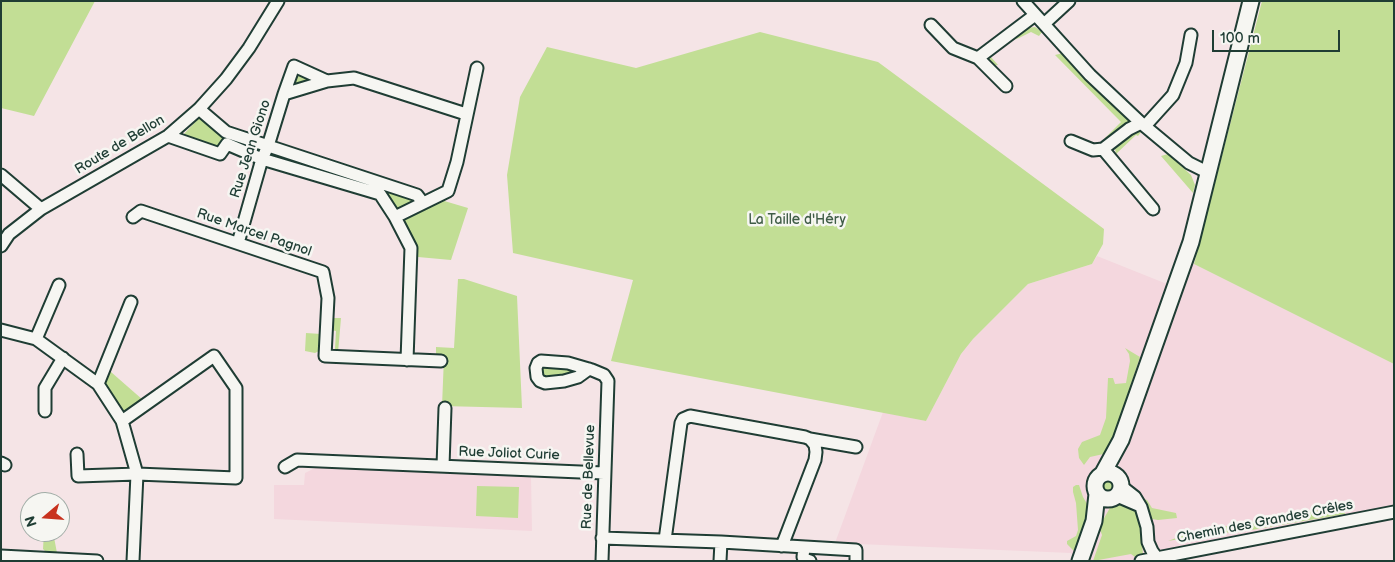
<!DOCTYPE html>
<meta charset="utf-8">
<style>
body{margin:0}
#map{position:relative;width:1395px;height:562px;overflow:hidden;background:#f5e4e6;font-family:"Balsamiq Sans",sans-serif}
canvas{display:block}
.frame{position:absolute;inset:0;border:2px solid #1f3d34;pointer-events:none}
.north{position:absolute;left:20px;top:492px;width:50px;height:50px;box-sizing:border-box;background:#f6f6f2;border:1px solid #a0aca6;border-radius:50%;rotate:252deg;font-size:14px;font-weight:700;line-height:20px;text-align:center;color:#1f3d34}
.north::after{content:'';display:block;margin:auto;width:18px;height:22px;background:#c8321e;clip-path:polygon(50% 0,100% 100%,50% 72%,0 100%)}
.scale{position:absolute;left:1212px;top:30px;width:128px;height:22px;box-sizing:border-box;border:2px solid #1f3d34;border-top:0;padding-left:6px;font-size:15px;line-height:18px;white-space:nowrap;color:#1f3d34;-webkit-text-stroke:4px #f6f6f2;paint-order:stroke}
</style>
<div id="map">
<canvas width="1395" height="562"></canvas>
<div class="frame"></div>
<div class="north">N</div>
<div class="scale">100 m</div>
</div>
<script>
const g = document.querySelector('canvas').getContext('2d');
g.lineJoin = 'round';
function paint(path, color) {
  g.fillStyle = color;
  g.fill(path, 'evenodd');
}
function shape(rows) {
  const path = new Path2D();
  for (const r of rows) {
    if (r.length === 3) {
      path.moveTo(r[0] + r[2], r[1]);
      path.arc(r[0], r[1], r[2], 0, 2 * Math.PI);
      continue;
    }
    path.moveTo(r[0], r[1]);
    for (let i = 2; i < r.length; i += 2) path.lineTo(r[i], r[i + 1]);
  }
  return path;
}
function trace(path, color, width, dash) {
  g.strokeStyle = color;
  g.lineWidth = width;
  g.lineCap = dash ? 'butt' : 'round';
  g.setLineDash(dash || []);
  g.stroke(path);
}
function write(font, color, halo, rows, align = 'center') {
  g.font = font + ' "Balsamiq Sans",sans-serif';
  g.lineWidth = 5;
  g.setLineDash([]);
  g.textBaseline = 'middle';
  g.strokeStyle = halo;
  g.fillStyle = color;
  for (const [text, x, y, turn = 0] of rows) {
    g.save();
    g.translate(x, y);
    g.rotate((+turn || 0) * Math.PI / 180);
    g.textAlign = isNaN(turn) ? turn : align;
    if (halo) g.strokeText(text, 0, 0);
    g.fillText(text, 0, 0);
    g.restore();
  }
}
paint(shape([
 [1097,256,1167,284,1194,264,1394,364,1394,519,1178,561,1075,561,1071,553,835,543,883,412,926,421,961,354,973,339,1028,284,1092,264],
 [319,466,441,472,441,474,445,474,445,472,531,477,532,531,274,519,274,485,304,485,305,473]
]), '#f4d7de');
paint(shape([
 [1,1,95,1,34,116,1,108],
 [1262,1,1394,1,1394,364,1194,264],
 [1035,27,1042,32,1039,36,1031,32,1019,38,1007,42,990,56,998,65,991,66,988,63,988,57,1005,41,1027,28],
 [760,32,878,62,1104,229,1103,244,1092,264,1028,284,973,339,961,354,926,421,611,361,633,280,513,253,507,175,520,97,547,47,636,68],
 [1063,53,1130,121,1109,141,1105,138,1121,122,1055,55],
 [297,71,319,80,291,87],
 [200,117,225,136,217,149,183,135],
 [1139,130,1141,132,1138,136,1136,135,1116,154,1115,149,1116,145,1134,132],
 [273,151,414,198,414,203,401,209,396,208,385,193,271,157],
 [1168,154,1191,175,1195,185,1193,193,1161,156],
 [441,200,468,208,451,260,418,257,414,255,402,219],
 [458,279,464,279,517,296,522,408,442,406,444,357,436,356,436,347,454,348],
 [331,318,341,318,338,353,330,352,330,349,335,349,336,331,331,330],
 [306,333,321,334,321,350,315,353,305,351],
 [1125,348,1140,357,1108,453,1090,457,1084,465,1079,458,1078,449,1082,442,1100,435,1106,418,1108,378,1113,378,1115,384,1126,383,1130,361,1129,354],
 [543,366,576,368,577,372,559,377,548,377,542,376,540,370],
 [108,371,111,372,143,400,126,413,121,413,102,385],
 [1108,485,8],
 [1076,485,1079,485,1083,497,1089,507,1076,553,1067,544,1067,541,1076,536,1078,530,1076,503,1073,492,1073,487],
 [477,486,519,487,518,518,476,516],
 [1144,499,1147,500,1152,508,1176,513,1177,518,1158,520,1152,519],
 [1125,502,1139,515,1143,554,1135,557,1131,554,1093,561,1102,535,1099,527,1111,506,1117,503],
 [1343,506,1345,514,1234,533,1222,532,1168,541,1192,532],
 [44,532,53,532,57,553,45,551,43,549]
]), '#c2de95');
const minor = shape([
 [1023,1,1090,75,1141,123,1189,163,1207,172],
 [1044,24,1069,1],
 [931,25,953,48,978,58,1006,86],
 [978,58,1035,15],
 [284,94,294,66,327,81,354,78,466,114],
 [199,109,226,132,417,195,423,203],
 [1145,126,1173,95,1186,63,1191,35],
 [168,136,220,154,227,144,262,159,380,194,395,217,411,248,407,360],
 [1071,141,1093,150,1103,149,1153,209],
 [1103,149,1129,129,1141,123],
 [1,175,41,209],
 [133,217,141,211,323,272,328,298,325,356,441,361],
 [395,217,448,191,457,162,477,68],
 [238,243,262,159,268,146,284,94,327,81],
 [1,246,9,234,41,209,168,136,199,109,226,79,249,48,278,1],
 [1,330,36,339,98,384,122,421,137,474,133,561],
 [36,339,59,285],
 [589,369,578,377,564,381,545,383,540,381,537,377,536,368,538,363,541,361,568,363,592,370,604,375,608,381,602,561],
 [98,384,131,302],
 [45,411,45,388,63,358],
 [810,439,856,447],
 [77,454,78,476,137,474,236,478,236,388,214,356,122,421],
 [1,463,5,465],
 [443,466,445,408],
 [285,467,297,460,604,473],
 [1121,486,1135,497,1141,507,1147,527,1148,542,1152,551,1157,558],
 [1117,496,1138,505],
 [602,538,721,542,856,550,856,561],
 [665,540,681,423,683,419,690,416,805,437,810,439,815,445,816,452,815,460,782,546],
 [804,547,803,557,804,559,810,561],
 [1,556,97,561],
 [720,561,721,542],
 [1141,561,1394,512]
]);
const major = shape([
 [1108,486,13],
 [1103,473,1121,440,1191,242,1251,1],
 [1080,561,1094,521,1097,494]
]);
trace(minor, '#1f3d34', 15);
trace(major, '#1f3d34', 19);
trace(minor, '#f6f6f2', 11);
trace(major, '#f6f6f2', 15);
write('14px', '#1f3d34', '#f6f6f2', [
 ["Route de Bellon",120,145,-31],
 ["Rue Jean Giono",251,149,-72],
 ["Rue Marcel Pagnol",254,233,19],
 ["Rue Joliot Curie",509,454,2],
 ["Rue de Bellevue",589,477,-88],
 ["Chemin des Grandes Crêles",1265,522,-11]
]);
write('14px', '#405d47', '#f6f6f2', [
 ["La Taille d'Héry",797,220]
]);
</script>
